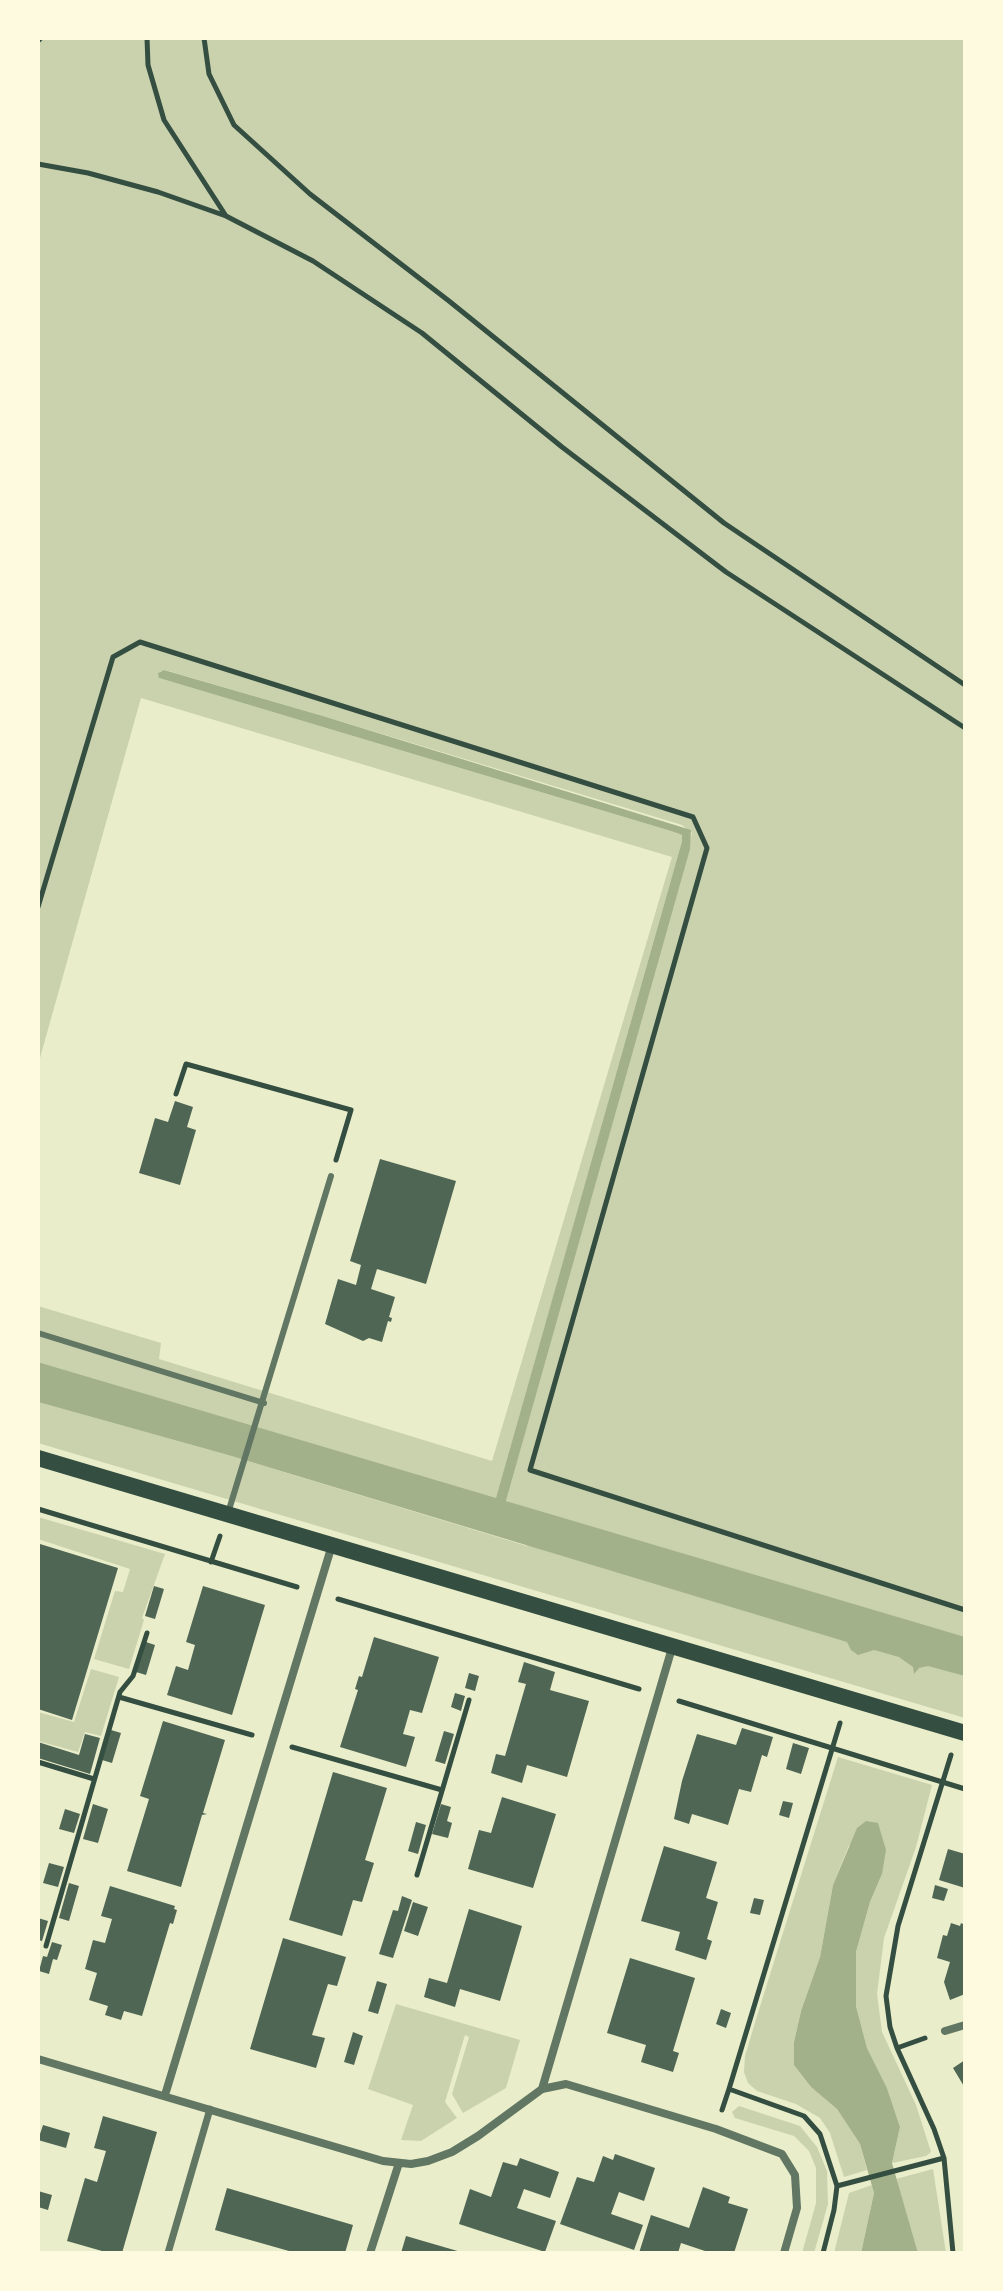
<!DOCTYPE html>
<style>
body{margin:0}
#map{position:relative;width:1003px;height:2291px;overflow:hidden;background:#e9edc9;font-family:Signika,sans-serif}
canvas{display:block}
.frame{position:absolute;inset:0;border:40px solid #fefae0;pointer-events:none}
</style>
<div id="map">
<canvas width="1003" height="2291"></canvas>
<div class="frame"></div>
</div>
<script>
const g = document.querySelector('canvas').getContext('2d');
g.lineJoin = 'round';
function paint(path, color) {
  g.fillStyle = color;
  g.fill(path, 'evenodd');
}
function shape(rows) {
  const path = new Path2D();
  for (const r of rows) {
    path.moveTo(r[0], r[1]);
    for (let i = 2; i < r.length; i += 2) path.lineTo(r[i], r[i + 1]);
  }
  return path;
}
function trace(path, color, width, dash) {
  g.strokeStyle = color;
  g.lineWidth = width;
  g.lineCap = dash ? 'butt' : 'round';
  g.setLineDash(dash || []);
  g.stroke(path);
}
paint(shape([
 [38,38,965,38,965,1718,38,1443,38,1402,228,1455,527,1546,537,1511,506,1501,692,833,682,825,323,716,165,670,159,672,159,678,671,831,682,835,682,841,496,1499,38,1362,38,1306,161,1343,159,1359,492,1461,672,857,141,698,38,1065],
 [38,1517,165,1554,142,1618,144,1620,129,1669,94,1659,115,1591,123,1592,130,1569,38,1539],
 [91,1669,119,1677,101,1736,85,1732,78,1752,38,1741,38,1712,74,1722],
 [838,1757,932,1785,916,1847,884,1938,877,1994,882,2032,916,2105,931,2152,926,2156,892,2163,900,2127,887,2088,867,2048,856,2006,854,1979,856,1952,870,1902,882,1874,849,1845,833,1885,820,1957,801,2011,794,2042,812,2088,837,2109,860,2144,867,2170,844,2177,830,2133,820,2118,796,2104,757,2091,748,2083,744,2072,745,2056,757,2016],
 [396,2004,520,2040,506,2088,463,2113,452,2094,469,2037,465,2035,445,2102,457,2118,421,2141,401,2140,413,2105,368,2089],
 [739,2106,800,2126,817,2147,827,2171,828,2204,814,2253,802,2253,816,2203,816,2168,809,2151,794,2136,735,2118,732,2112],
 [933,2169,946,2253,918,2253,896,2179],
 [872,2185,874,2193,861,2253,834,2253,849,2193]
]), '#cad2ad');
paint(shape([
 [164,670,323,716,691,830,690,849,506,1501,965,1637,965,1676,928,1666,919,1668,914,1674,913,1667,899,1657,874,1650,858,1655,851,1650,847,1642,228,1455,38,1402,38,1362,496,1498,682,841,682,835,671,831,159,678,158,673],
 [866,1821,878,1823,886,1850,882,1874,870,1902,856,1952,856,2006,867,2048,887,2088,900,2127,892,2163,918,2253,861,2253,874,2193,860,2144,837,2109,812,2088,794,2065,794,2042,801,2011,820,1957,833,1885,857,1828]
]), '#a3b18a');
paint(shape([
 [175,1101,193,1107,187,1127,196,1130,180,1185,139,1173,155,1118,168,1122],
 [380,1159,456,1181,426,1284,377,1269,371,1289,395,1297,389,1317,392,1318,391,1322,388,1321,382,1342,369,1338,363,1341,325,1324,338,1279,356,1285,361,1265,350,1261],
 [40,1544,118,1568,72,1720,38,1709],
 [154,1586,164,1589,155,1619,145,1616],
 [203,1586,265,1605,232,1715,167,1695,176,1666,188,1670,195,1645,186,1642],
 [374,1637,439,1657,422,1713,410,1710,403,1734,415,1737,406,1767,340,1747,358,1690,355,1689,359,1676,362,1677],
 [146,1642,155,1645,146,1675,136,1672],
 [524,1662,555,1672,550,1690,589,1701,567,1777,527,1765,522,1783,491,1773,496,1754,505,1756,526,1684,518,1682],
 [469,1673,479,1676,475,1691,465,1688],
 [455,1693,465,1696,461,1711,451,1707],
 [163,1721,225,1740,203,1813,207,1814,202,1815,181,1887,127,1871,149,1799,140,1796],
 [742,1728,773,1737,767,1757,762,1755,751,1792,739,1789,728,1825,692,1814,689,1824,674,1819,682,1781,697,1734,736,1745],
 [111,1730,121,1733,112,1763,102,1760],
 [444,1731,454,1734,445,1764,435,1761],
 [85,1734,100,1738,90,1774,38,1758,38,1742,79,1755],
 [793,1743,809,1748,801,1774,786,1769],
 [333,1772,387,1788,365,1860,374,1863,362,1902,353,1900,342,1936,289,1920],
 [502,1797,556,1814,533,1888,468,1869,479,1830,491,1833],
 [783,1801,793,1803,789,1818,779,1815],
 [93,1804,108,1809,98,1843,83,1839],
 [441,1804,451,1807,447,1821,452,1823,448,1838,432,1834],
 [65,1809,80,1814,74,1833,59,1829],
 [416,1822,426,1825,418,1854,408,1851],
 [664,1846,717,1862,706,1898,718,1902,707,1939,712,1941,706,1960,675,1950,680,1932,641,1921],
 [948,1849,965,1854,965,1888,939,1880],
 [49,1863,64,1867,58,1887,43,1883],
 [69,1883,79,1886,69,1921,59,1918],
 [935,1885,948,1889,944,1901,932,1898],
 [110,1886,175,1906,174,1909,177,1910,173,1924,170,1923,142,2016,124,2011,121,2020,105,2015,108,2006,89,2000,97,1973,85,1969,93,1940,105,1943,112,1919,101,1916],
 [402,1896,412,1900,393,1958,379,1954,393,1910,398,1911],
 [754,1898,764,1900,760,1915,750,1913],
 [413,1902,428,1907,418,1936,404,1931],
 [469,1909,522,1926,500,2001,460,1989,455,2007,424,1997,429,1978,447,1983],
 [38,1918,48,1921,42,1941,38,1940],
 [951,1923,960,1926,961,1923,965,1925,965,1994,950,2000,944,1982,950,1962,937,1958,943,1935,947,1936],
 [283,1938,346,1957,337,1986,328,1984,312,2035,325,2038,316,2068,250,2049],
 [52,1942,62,1945,57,1960,53,1959,49,1974,39,1971,43,1956,47,1957],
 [630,1958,695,1978,673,2051,679,2053,673,2072,641,2062,646,2045,607,2033],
 [377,1981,387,1984,378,2014,368,2011],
 [721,2009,731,2013,726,2028,716,2024],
 [353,2032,363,2036,354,2065,344,2062],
 [965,2060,965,2088,953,2068],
 [103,2116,157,2132,122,2253,109,2253,67,2241,85,2178,97,2182,106,2151,94,2148],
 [43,2125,70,2133,66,2148,38,2140],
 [615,2154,655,2168,644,2201,619,2192,611,2214,643,2225,634,2250,560,2224,577,2177,594,2182,603,2156,613,2160],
 [520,2158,559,2172,550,2198,524,2189,517,2208,556,2221,545,2252,459,2224,470,2189,491,2197,503,2162,517,2166],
 [703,2187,730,2197,728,2203,748,2209,734,2253,711,2253,681,2243,678,2253,639,2253,651,2215,689,2228],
 [227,2188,353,2225,345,2253,296,2253,215,2230],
 [38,2191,52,2195,48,2210,38,2207],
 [406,2236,461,2252,461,2253,401,2253]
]), '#4f6655');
trace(shape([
 [147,38,148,65,164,120,226,216],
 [204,38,209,74,234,125,310,194,449,301,724,523,965,685],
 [38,41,41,38],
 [38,164,88,173,158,192,226,216,313,261,422,333,562,447,726,572,965,728],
 [38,907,113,657,140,642,693,817,707,848,530,1470,965,1610],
 [176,1094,186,1064,351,1110,336,1160],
 [38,1509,297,1587],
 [211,1562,220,1536],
 [338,1599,639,1689],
 [119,1697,252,1735],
 [679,1701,965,1789],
 [292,1747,442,1790],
 [38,1762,94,1779],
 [417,1875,469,1700],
 [46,1946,120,1692,133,1676,147,1633],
 [897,2048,925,2038],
 [729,2089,840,1723],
 [722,2110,729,2089,804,2116,820,2134,837,2186,944,2158,953,2253],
 [944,2158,934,2129,897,2048,890,2027,886,1996,898,1926,951,1755],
 [823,2253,834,2210,837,2186]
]), '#344e41', 5);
trace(shape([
 [38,1333,264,1403],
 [228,1513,331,1176]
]), '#617663', 6);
trace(shape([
 [168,2253,210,2109]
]), '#617663', 7);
trace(shape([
 [945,2031,965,2025],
 [38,2059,383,2161,411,2164,428,2161,452,2152,478,2136,542,2089,566,2084,716,2129,782,2154,795,2175,797,2208,784,2253],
 [542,2089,672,1648],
 [165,2095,332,1545],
 [370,2253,399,2163]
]), '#617663', 8);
trace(shape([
 [38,1458,965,1733]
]), '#344e41', 16);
</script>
